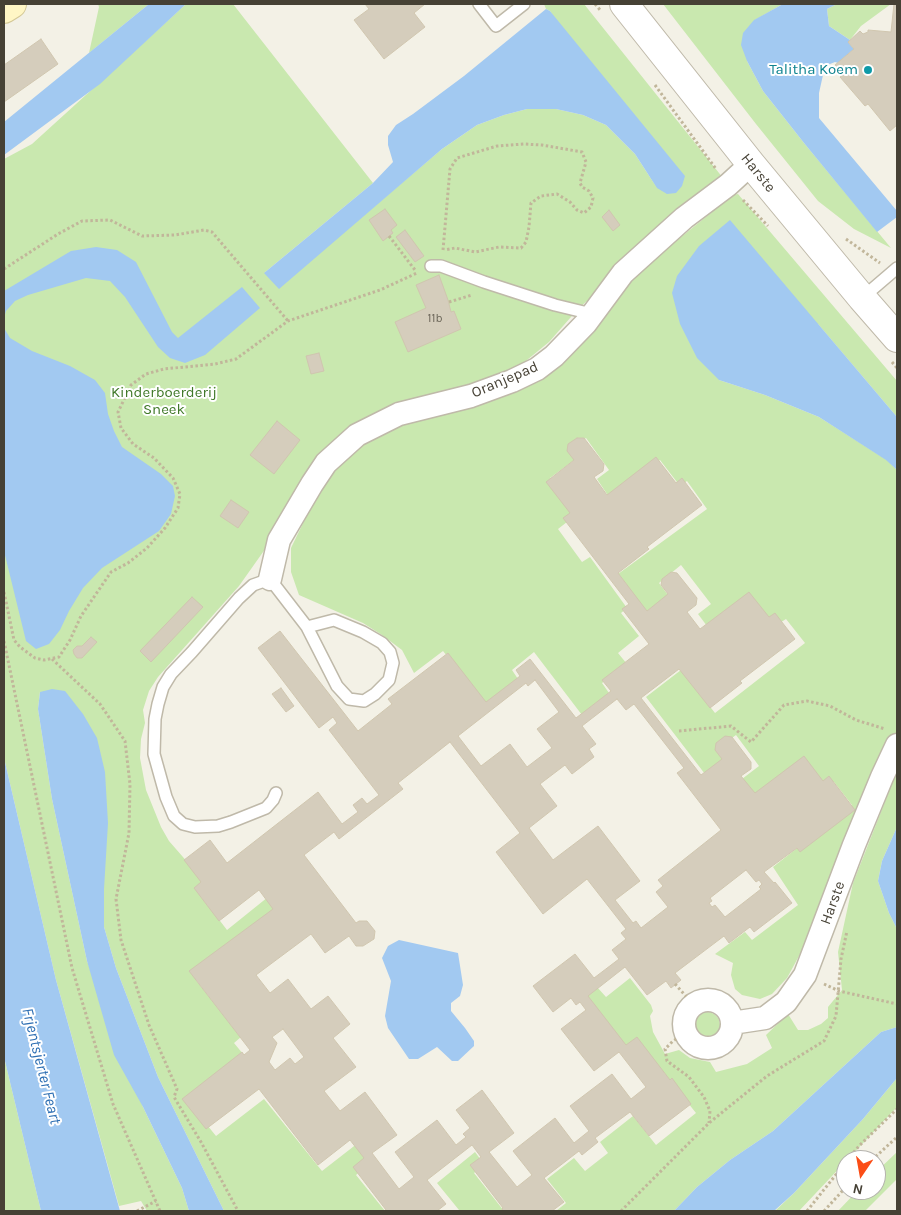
<!DOCTYPE html>
<style>
body{margin:0}
#map{position:relative;width:901px;height:1215px;overflow:hidden;background:#f3f1e6;font-family:Karla,sans-serif}
canvas{display:block}
.frame{position:absolute;inset:0;border:5px solid #464135;pointer-events:none}
.north{position:absolute;left:836px;top:1150px;width:50px;height:50px;box-sizing:border-box;background:#fff;border:1px solid #b5b3ae;border-radius:50%;rotate:192deg;font-size:14px;font-weight:700;line-height:20px;text-align:center;color:#464135}
.north::after{content:'';display:block;margin:auto;width:18px;height:22px;background:#fb4d16;clip-path:polygon(50% 0,100% 100%,50% 72%,0 100%)}
</style>
<div id="map">
<canvas width="901" height="1215"></canvas>
<div class="frame"></div>
<div class="north">N</div>
</div>
<script>
const g = document.querySelector('canvas').getContext('2d');
g.lineJoin = 'round';
function paint(path, color) {
  g.fillStyle = color;
  g.fill(path, 'evenodd');
}
function shape(rows) {
  const path = new Path2D();
  for (const r of rows) {
    if (r.length === 3) {
      path.moveTo(r[0] + r[2], r[1]);
      path.arc(r[0], r[1], r[2], 0, 2 * Math.PI);
      continue;
    }
    path.moveTo(r[0], r[1]);
    for (let i = 2; i < r.length; i += 2) path.lineTo(r[i], r[i + 1]);
  }
  return path;
}
function trace(path, color, width, dash) {
  g.strokeStyle = color;
  g.lineWidth = width;
  g.lineCap = dash ? 'butt' : 'round';
  g.setLineDash(dash || []);
  g.stroke(path);
}
function write(font, color, halo, rows, align = 'center') {
  g.font = font + ' Karla,sans-serif';
  g.lineWidth = 4;
  g.setLineDash([]);
  g.textBaseline = 'middle';
  g.strokeStyle = halo;
  g.fillStyle = color;
  for (const [text, x, y, turn = 0] of rows) {
    g.save();
    g.translate(x, y);
    g.rotate((+turn || 0) * Math.PI / 180);
    g.textAlign = isNaN(turn) ? turn : align;
    if (halo) g.strokeText(text, 0, 0);
    g.fillText(text, 0, 0);
    g.restore();
  }
}
paint(shape([
 [98,4,149,4,89,53,99,7],
 [186,4,233,4,373,183,264,273,352,225,442,149,477,125,504,115,527,109,556,109,583,115,606,125,635,154,657,188,550,11,546,9,544,4,584,4,723,178,578,309,549,342,516,369,471,386,371,417,268,545,239,586,158,677,149,691,143,710,145,723,141,739,140,758,146,790,161,827,169,841,210,888,201,896,227,930,268,897,281,913,196,980,241,1037,234,1043,248,1060,191,1105,216,1136,264,1099,322,1171,358,1143,373,1160,356,1175,385,1211,224,1211,158,1077,116,968,104,927,104,889,40,692,38,709,52,799,87,961,143,1107,182,1188,189,1211,147,1211,141,1201,119,1206,56,980,4,758,4,159,32,144],
 [663,4,783,4,755,20,747,61,763,91,804,143,891,248,854,229,818,201,756,124],
 [837,4,891,4,861,26,850,40,829,26,827,9],
 [738,194,897,381,897,417,818,324,719,380,765,395,819,417,887,460,897,470,897,731,880,761,805,945,787,978,772,994,760,999,742,995,735,989,731,975,733,963,715,954,745,932,752,940,798,905,773,867,852,805,834,782,821,791,758,800,742,779,759,766,736,735,720,747,731,761,708,778,646,697,681,670,715,713,805,643,786,619,775,626,713,634,698,614,711,604,681,565,659,583,671,599,649,616,618,574,707,509,687,481,680,486,660,460,609,497,597,479,609,470,586,438,572,449,577,458,550,478,576,515,558,529,582,562,590,557,627,608,621,613,639,636,618,653,627,664,602,683,609,693,582,715,534,652,512,670,520,682,488,706,443,651,414,673,402,650,382,635,363,623,299,595,291,572,291,548,306,517,333,472,373,436,395,427,549,373,644,267,733,195],
 [897,771,897,827,882,861,878,881,889,913,897,929,897,1027,881,1032,773,1131,730,1160,697,1187,674,1211,556,1211,566,1203,547,1179,574,1158,585,1171,608,1153,600,1142,633,1116,656,1145,696,1113,639,1042,628,1051,585,996,597,987,606,997,630,978,651,1005,653,1011,650,1016,653,1032,665,1054,679,1050,690,1058,710,1062,716,1072,747,1064,772,1048,766,1035,788,1014,798,1030,808,1030,821,1024,828,1018,828,1007,842,990,838,952,853,883],
 [707,1025,13],
 [4,1057,41,1211,4,1211],
 [897,1078,897,1107,799,1211,775,1211,794,1193,863,1119],
 [475,1152,484,1164,474,1173,504,1211,458,1211,459,1210,437,1183],
 [897,1152,897,1179,865,1211,838,1211,858,1190,876,1190,876,1172]
]), '#c9e8af');
paint(shape([
 [149,4,186,4,100,84,4,155,4,122],
 [783,4,837,4,827,9,829,26,850,40,848,42,854,49,838,63,835,62,825,66,819,93,819,118,897,211,897,217,877,232,804,143,763,91,747,61,741,45,743,33,754,20],
 [546,9,550,11,685,176,682,186,676,193,667,194,657,188,635,154,606,125,583,115,556,109,527,109,504,115,477,125,442,149,279,289,264,273,373,183,393,162,388,145,388,136,396,125,413,114,464,76],
 [730,220,897,417,897,470,886,460,819,417,765,395,719,380,697,358,680,324,672,293,677,276,699,246],
 [96,247,117,250,136,262,172,332,178,338,242,287,260,308,205,355,185,363,170,358,158,347,125,297,110,281,86,278,28,295,15,301,6,311,4,318,4,291,71,251],
 [4,328,10,338,32,351,70,366,95,380,105,393,108,414,114,431,122,447,161,474,173,486,175,496,171,514,159,531,102,568,83,588,69,611,60,630,49,644,36,649,26,641,4,551],
 [52,689,65,691,83,714,97,738,105,772,108,823,104,889,104,927,116,968,158,1077,224,1211,189,1211,182,1188,143,1107,114,1055,87,961,52,799,38,709,40,692],
 [4,758,56,980,120,1211,41,1211,4,1057],
 [897,827,897,929,889,913,878,881,882,861],
 [399,940,458,953,463,985,460,996,451,1003,451,1011,465,1028,474,1041,474,1046,458,1061,452,1061,437,1047,418,1059,409,1059,388,1028,385,1016,391,981,382,958,388,946],
 [897,1027,897,1078,863,1119,794,1193,774,1211,674,1211,697,1187,730,1160,773,1131,881,1032]
]), '#a2c9f1');
const building = shape([
 [365,4,425,4,414,13,425,27,384,59,354,20,369,9,365,4],
 [894,4,897,4,897,125,890,131,868,104,865,106,840,77,843,75,835,65,854,49,848,42,860,31,863,34,868,32,868,30,891,32,894,4],
 [41,39,58,64,4,102,4,65,41,39],
 [385,209,397,225,391,230,393,233,383,241,369,220,385,209],
 [609,210,620,225,613,231,602,217,609,210],
 [405,230,424,256,415,262,396,237,405,230],
 [439,275,448,300,451,312,454,311,461,329,408,352,395,322,426,308,416,285,439,275],
 [319,353,324,371,311,374,306,356,319,353],
 [277,421,300,440,274,474,250,455,277,421],
 [577,438,584,438,604,464,603,471,594,477,607,495,656,457,676,483,682,478,702,505,647,547,649,549,618,573,647,611,668,594,661,585,662,579,671,572,677,573,697,598,696,605,687,612,700,629,749,592,769,617,775,613,795,639,740,681,742,683,710,708,679,669,641,698,701,775,722,759,715,750,716,743,725,736,732,737,751,762,751,769,741,776,755,793,804,756,823,781,829,776,855,810,800,852,797,848,764,872,774,883,775,882,792,903,754,932,750,927,729,943,724,936,675,973,681,980,671,988,666,981,647,995,625,967,588,996,626,1045,637,1037,670,1080,672,1078,691,1104,649,1136,630,1112,595,1138,598,1142,582,1155,579,1151,544,1178,564,1202,552,1211,503,1211,502,1209,503,1208,470,1165,481,1157,472,1145,427,1180,446,1204,437,1211,385,1211,386,1210,353,1167,364,1158,350,1140,318,1165,259,1089,206,1129,182,1099,242,1052,244,1055,250,1050,189,971,273,909,259,890,219,921,194,888,201,882,184,860,210,840,227,863,318,792,342,824,358,812,353,805,362,798,367,804,379,795,329,730,337,723,333,717,319,728,258,648,280,631,358,731,392,704,388,699,448,653,486,702,520,676,516,670,530,659,576,718,611,691,602,680,649,644,622,609,629,604,563,518,570,513,546,482,574,460,567,451,568,444,577,438],
 [535,680,559,712,537,729,552,748,527,767,510,744,481,766,458,736,526,683,528,686,535,680],
 [617,699,626,710,634,704,684,768,677,773,721,830,658,880,663,886,656,892,668,907,641,928,636,921,633,923,615,900,640,881,598,826,553,860,529,828,557,806,540,784,565,765,572,774,594,757,589,749,596,744,582,726,617,699],
 [450,742,520,833,496,852,543,914,587,879,626,929,621,933,626,939,612,950,619,959,594,978,575,954,533,986,553,1012,571,998,576,1005,580,1002,586,1010,561,1029,594,1071,619,1052,646,1087,631,1099,612,1074,570,1106,589,1131,574,1143,555,1118,513,1151,532,1175,517,1187,489,1152,514,1133,482,1090,456,1110,470,1128,463,1134,466,1137,456,1145,437,1120,395,1152,414,1177,399,1189,372,1153,397,1135,365,1092,340,1111,324,1091,356,1067,333,1038,350,1024,328,996,311,1009,288,979,270,993,256,975,311,934,325,953,349,936,356,946,363,946,374,939,375,931,367,921,359,921,356,923,304,855,334,832,339,839,403,789,398,783,450,742],
 [746,870,756,882,759,880,762,884,759,887,761,889,725,917,715,905,712,907,709,903,712,901,710,898,746,870],
 [283,1029,304,1057,295,1064,290,1058,275,1070,269,1062,277,1043,272,1037,283,1029],
 [231,500,249,512,238,528,220,516,231,500],
 [192,597,203,607,151,662,140,651,192,597],
 [91,637,97,642,82,658,77,658,74,654,73,650,77,646,82,646,91,637],
 [281,688,294,706,286,712,272,694,281,688]
]);
paint(building, '#d5cdbc');
trace(building, '#d0c6af', 1);
const service = shape([
 [479,4,496,26,524,4],
 [431,266,441,266,484,282,555,305,592,314],
 [862,298,897,268],
 [276,793,273,800,266,808,231,822,218,826,195,827,183,824,174,816,166,797,154,754,155,719,158,704,163,687,171,674,192,652,239,598,253,585,270,579,307,627,337,686,349,699,364,701,375,694,389,680,393,663,390,652,382,643,363,632,334,620,307,627]
]);
const minor = shape([
 [270,579,279,540,312,484,326,463,357,435,399,414,471,396,512,381,537,369,554,356,586,323,623,273,684,218,728,185,751,164],
 [708,1024,24],
 [732,1023,765,1018,786,1002,805,975,854,845,882,777,897,745]
]);
const tertiary = shape([
 [624,4,751,164,862,298,897,338]
]);
const secondary = shape([
 [4,9,12,4]
]);
trace(service, '#bfb9a9', 14);
trace(minor, '#bfb9a9', 25);
trace(tertiary, '#bfb9a9', 30);
trace(secondary, '#d4c896', 30);
trace(shape([
 [595,4,601,11],
 [655,85,716,169],
 [743,200,768,226],
 [389,236,415,270],
 [846,239,880,263],
 [443,250,450,169,457,158,497,146,524,144,542,145,582,152,586,162,580,183,582,187,589,191,593,198,591,207,584,213,577,210,570,202,557,194,541,196,531,203,529,227,526,242,521,248,499,247,475,252,455,248,445,250],
 [4,269,58,234,82,221,110,220,142,236,175,235,204,230,212,232,288,321],
 [449,302,472,295],
 [892,362,897,368],
 [4,592,14,640,20,647,35,658,44,660,59,657,70,640,81,616,111,572,128,563,147,548,165,528,178,508,180,494,173,478,154,458,133,444,121,428,118,412,131,385,146,374,164,369,215,364,236,359,288,321,380,290,417,273],
 [4,641,72,968,113,1104,160,1211],
 [52,659,100,704,125,741,130,784,129,833,116,899,121,940,149,1025,177,1089,174,1097,201,1142,238,1211],
 [679,731,731,726,751,742,784,705,807,701,830,706,856,720,885,729],
 [675,984,693,1004],
 [824,984,839,991,897,1004],
 [685,1034,673,1041,665,1049,667,1061,689,1077,704,1097,710,1111,709,1123],
 [847,1160,859,1146,897,1109],
 [872,1160,897,1137],
 [137,1211,156,1201],
 [621,1211,709,1123,767,1076,824,1041,836,1016,841,959,847,931],
 [807,1211,846,1162],
 [824,1211,846,1187]
]), '#c1b69a', 3, [2.5, 2.5]);
trace(service, '#fff', 11);
trace(minor, '#fff', 22);
trace(tertiary, '#fff', 28);
trace(secondary, '#fff6c5', 28);
for (const [x, y, r, color] of [
 [868,70,5,"#0f9aa8"]
]) {
  const dot = new Path2D();
  dot.arc(x, y, r, 0, 2 * Math.PI);
  g.fillStyle = color;
  g.fill(dot);
  trace(dot, '#fff', 2);
}
write('12px', '#6a6457', null, [
 ["11b",435,319]
]);
write('15px', '#0d838f', '#fff', [
 ["Talitha Koem",858,70]
], 'right');
write('15px', '#464135', '#fff', [
 ["Harste",758,173,51],
 ["Oranjepad",505,380,-23],
 ["Harste",833,903,-70]
]);
write('15px', '#3f7828', '#fff', [
 ["Kinderboerderij",164,393],
 ["Sneek",164,410]
]);
write('italic 16px', '#2e6fb3', '#fff', [
 ["Frjentsjerter Feart",41,1066,76]
]);
</script>
